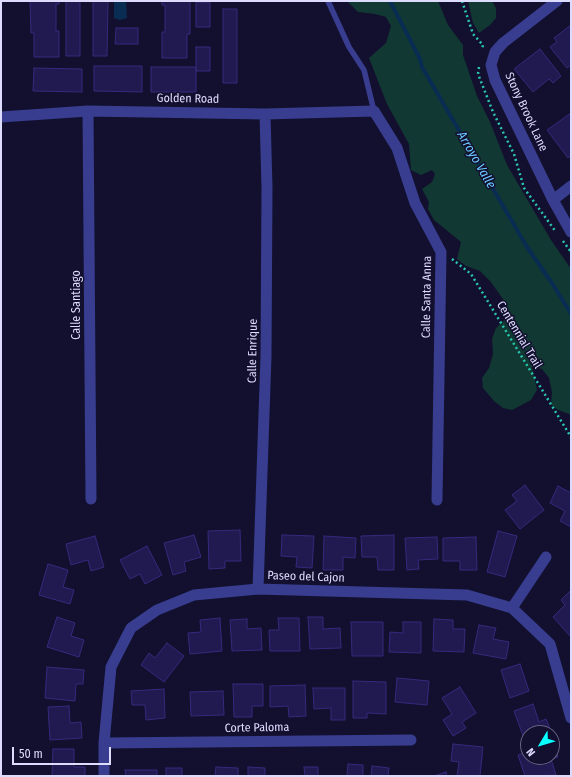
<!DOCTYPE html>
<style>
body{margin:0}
#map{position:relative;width:572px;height:777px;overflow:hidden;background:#12102e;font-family:"Fira Sans Condensed",sans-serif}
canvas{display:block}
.frame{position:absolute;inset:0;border:2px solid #dddcff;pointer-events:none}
.north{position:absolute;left:520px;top:725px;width:40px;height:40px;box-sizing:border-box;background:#12102e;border:1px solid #636282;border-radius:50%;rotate:232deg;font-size:11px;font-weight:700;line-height:16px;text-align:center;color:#dddcff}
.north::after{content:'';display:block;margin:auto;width:14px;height:18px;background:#08ffff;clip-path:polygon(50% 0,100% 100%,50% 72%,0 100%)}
.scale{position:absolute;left:12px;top:747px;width:99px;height:18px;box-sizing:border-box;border:2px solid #dddcff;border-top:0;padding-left:5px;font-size:12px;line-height:14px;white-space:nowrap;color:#dddcff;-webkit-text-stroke:3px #12102e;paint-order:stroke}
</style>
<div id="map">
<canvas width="572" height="777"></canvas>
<div class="frame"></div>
<div class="north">N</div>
<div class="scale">50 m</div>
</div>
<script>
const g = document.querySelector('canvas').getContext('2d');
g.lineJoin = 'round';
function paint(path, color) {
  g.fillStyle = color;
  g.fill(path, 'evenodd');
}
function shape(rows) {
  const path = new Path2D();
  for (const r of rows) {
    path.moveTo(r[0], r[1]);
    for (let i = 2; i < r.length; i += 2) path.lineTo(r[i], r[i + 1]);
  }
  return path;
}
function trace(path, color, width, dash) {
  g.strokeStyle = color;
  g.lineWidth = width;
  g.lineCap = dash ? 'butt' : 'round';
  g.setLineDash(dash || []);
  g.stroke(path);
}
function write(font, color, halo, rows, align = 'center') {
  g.font = font + ' "Fira Sans Condensed",sans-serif';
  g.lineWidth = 3;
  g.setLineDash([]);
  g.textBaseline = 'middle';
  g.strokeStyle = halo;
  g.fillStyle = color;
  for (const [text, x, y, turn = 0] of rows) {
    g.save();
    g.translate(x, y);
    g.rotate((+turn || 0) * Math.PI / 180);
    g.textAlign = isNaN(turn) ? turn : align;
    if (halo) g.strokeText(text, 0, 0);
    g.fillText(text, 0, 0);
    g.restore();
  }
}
paint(shape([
 [347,1,438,1,448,25,463,45,463,55,477,96,490,122,507,165,551,240,571,269,571,416,569,414,558,410,551,405,552,392,549,378,542,369,532,367,537,390,531,400,512,410,503,408,494,401,483,388,482,378,489,368,493,354,492,339,496,328,507,318,507,312,503,299,490,281,480,271,466,266,457,259,461,242,434,220,428,209,429,202,422,189,432,182,435,174,432,170,421,175,411,170,409,144,387,104,369,58,386,43,391,26,386,17,375,14,358,12],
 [468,1,492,1,496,8,496,18,490,25,479,33,473,23]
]), '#123833');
paint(shape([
 [114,1,126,1,127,18,120,20,114,18]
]), '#092c53');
trace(shape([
 [390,1,420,59,422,67,527,247,554,286,571,314]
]), '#092c53', 4);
const building = shape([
 [30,1,59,1,59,4,56,4,56,31,59,31,59,57,34,57,34,33,31,33,30,1],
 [66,1,80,1,80,56,66,56,66,1],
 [93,1,108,1,107,56,93,56,93,1],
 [162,1,190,1,190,34,187,34,187,58,162,58,162,32,165,32,165,5,162,5,162,1],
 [196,2,210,2,210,27,196,27,196,2],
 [223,9,237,9,237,83,223,83,223,9],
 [571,25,571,65,567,68,550,47,557,42,554,38,571,25],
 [116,28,138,28,138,44,115,44,116,28],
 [196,47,210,47,210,71,196,71,196,47],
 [540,49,561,76,553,83,549,79,533,92,514,69,540,49],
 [94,66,142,66,142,92,94,91,94,66],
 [151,67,196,67,196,92,151,92,151,67],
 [34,68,82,69,82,92,33,91,34,68],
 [571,113,571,155,568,158,547,130,571,113],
 [525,485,544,510,520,529,505,510,517,501,512,495,525,485],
 [558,486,571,493,571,527,560,521,565,511,550,503,558,486],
 [240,530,241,561,225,561,225,568,209,569,208,531,240,530],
 [498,531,517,536,505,577,487,572,498,531],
 [194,535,201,557,184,562,186,571,173,575,164,543,194,535],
 [282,535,314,536,312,568,296,567,297,557,281,556,282,535],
 [394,535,394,570,378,570,377,557,362,557,361,536,394,535],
 [95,536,104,567,91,571,88,560,71,565,66,544,95,536],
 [324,536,356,538,355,558,343,557,343,570,323,570,324,536],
 [437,537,438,559,418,560,419,569,407,570,405,538,437,537],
 [476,537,477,570,460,570,460,561,443,561,443,538,476,537],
 [147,546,162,575,145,584,140,574,130,579,120,560,147,546],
 [48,564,68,570,63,587,74,590,70,604,39,595,48,564],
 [571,590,571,637,553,617,565,605,561,600,571,590],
 [57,617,75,623,71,636,84,640,79,657,47,647,57,617],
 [308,617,323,617,323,629,340,628,341,648,310,649,308,617],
 [220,618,222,651,190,654,188,633,201,632,200,620,220,618],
 [278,618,299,618,300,651,270,651,269,630,279,630,278,618],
 [247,619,247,629,261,628,262,650,232,651,230,620,247,619],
 [434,619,453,620,453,629,465,629,464,652,433,651,434,619],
 [351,622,383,622,383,656,352,656,351,622],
 [403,622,421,622,421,653,389,652,390,632,403,633,403,622],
 [479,625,496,628,493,639,509,642,506,659,473,653,479,625],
 [167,643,184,656,164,682,141,665,149,653,155,658,167,643],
 [520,664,529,691,510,698,501,670,520,664],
 [47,667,84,670,83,684,76,684,75,701,45,698,47,667],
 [397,678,429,681,427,705,395,702,397,678],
 [353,681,386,682,386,714,367,713,367,718,353,718,353,681],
 [233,684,263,684,263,706,252,706,252,717,234,717,233,684],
 [305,685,306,716,289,717,288,706,270,707,270,686,305,685],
 [460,687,476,713,462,722,466,728,453,736,443,720,452,714,442,698,460,687],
 [313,688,345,688,345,720,331,720,331,708,314,709,313,688],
 [164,689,165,718,146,720,145,705,132,705,131,691,164,689],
 [223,691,224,715,191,716,190,692,223,691],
 [533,704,539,722,546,719,551,731,546,733,528,733,528,740,525,741,514,711,533,704],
 [69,706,70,723,81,722,82,738,50,740,48,707,69,706],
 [453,744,483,747,480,776,457,776,459,762,451,761,453,744],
 [552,744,553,744,558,757,551,759,556,775,525,776,518,755,528,752,528,757,552,757,552,744],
 [53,749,74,749,74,767,85,767,85,776,52,776,53,749],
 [348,764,363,765,363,776,347,776,348,764],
 [372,766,389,768,388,776,371,776,372,766],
 [216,767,238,768,238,776,207,776,215,776,216,767],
 [248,767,265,768,265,776,248,776,248,767],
 [304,767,318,767,318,776,305,776,304,767],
 [166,768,182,768,182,776,166,776,166,768],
 [125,770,157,770,157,776,126,776,125,770],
 [446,772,447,776,434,776,446,772]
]);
paint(building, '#201a50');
trace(building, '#332b7d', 1);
trace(shape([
 [462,1,473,34,483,45,482,50],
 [479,67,478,74,493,112,514,154,524,188,556,232],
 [563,241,571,252],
 [452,259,471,274,571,437]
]), '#28c7ae', 2.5, [2, 3]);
trace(shape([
 [328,1,349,47,364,70,374,111]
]), '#383d90', 5.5);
trace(shape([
 [557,1,503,43,495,52,491,65,495,80,553,200,571,232],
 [88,111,91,499],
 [1,117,88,111,265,114,374,111,397,148,415,203,441,252,437,500],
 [553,200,571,186],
 [258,589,266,356,267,188,265,114],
 [512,608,546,557],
 [104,743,411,740],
 [104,776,104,743,111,667,131,628,157,610,194,595,258,589,467,595,512,608,550,644,571,718]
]), '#383d90', 11);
write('12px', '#dddcff', '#12102e', [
 ["Golden Road",188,99,1],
 ["Stony Brook Lane",526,112,65],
 ["Calle Santa Anna",427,297,-89],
 ["Calle Santiago",77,305,-90],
 ["Centennial Trail",519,335,59],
 ["Calle Enrique",253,351,-89],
 ["Paseo del Cajon",306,577,2],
 ["Corte Paloma",257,728,-1]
]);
write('italic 13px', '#6ac9ff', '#12102e', [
 ["Arroyo Valle",476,160,60]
]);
</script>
